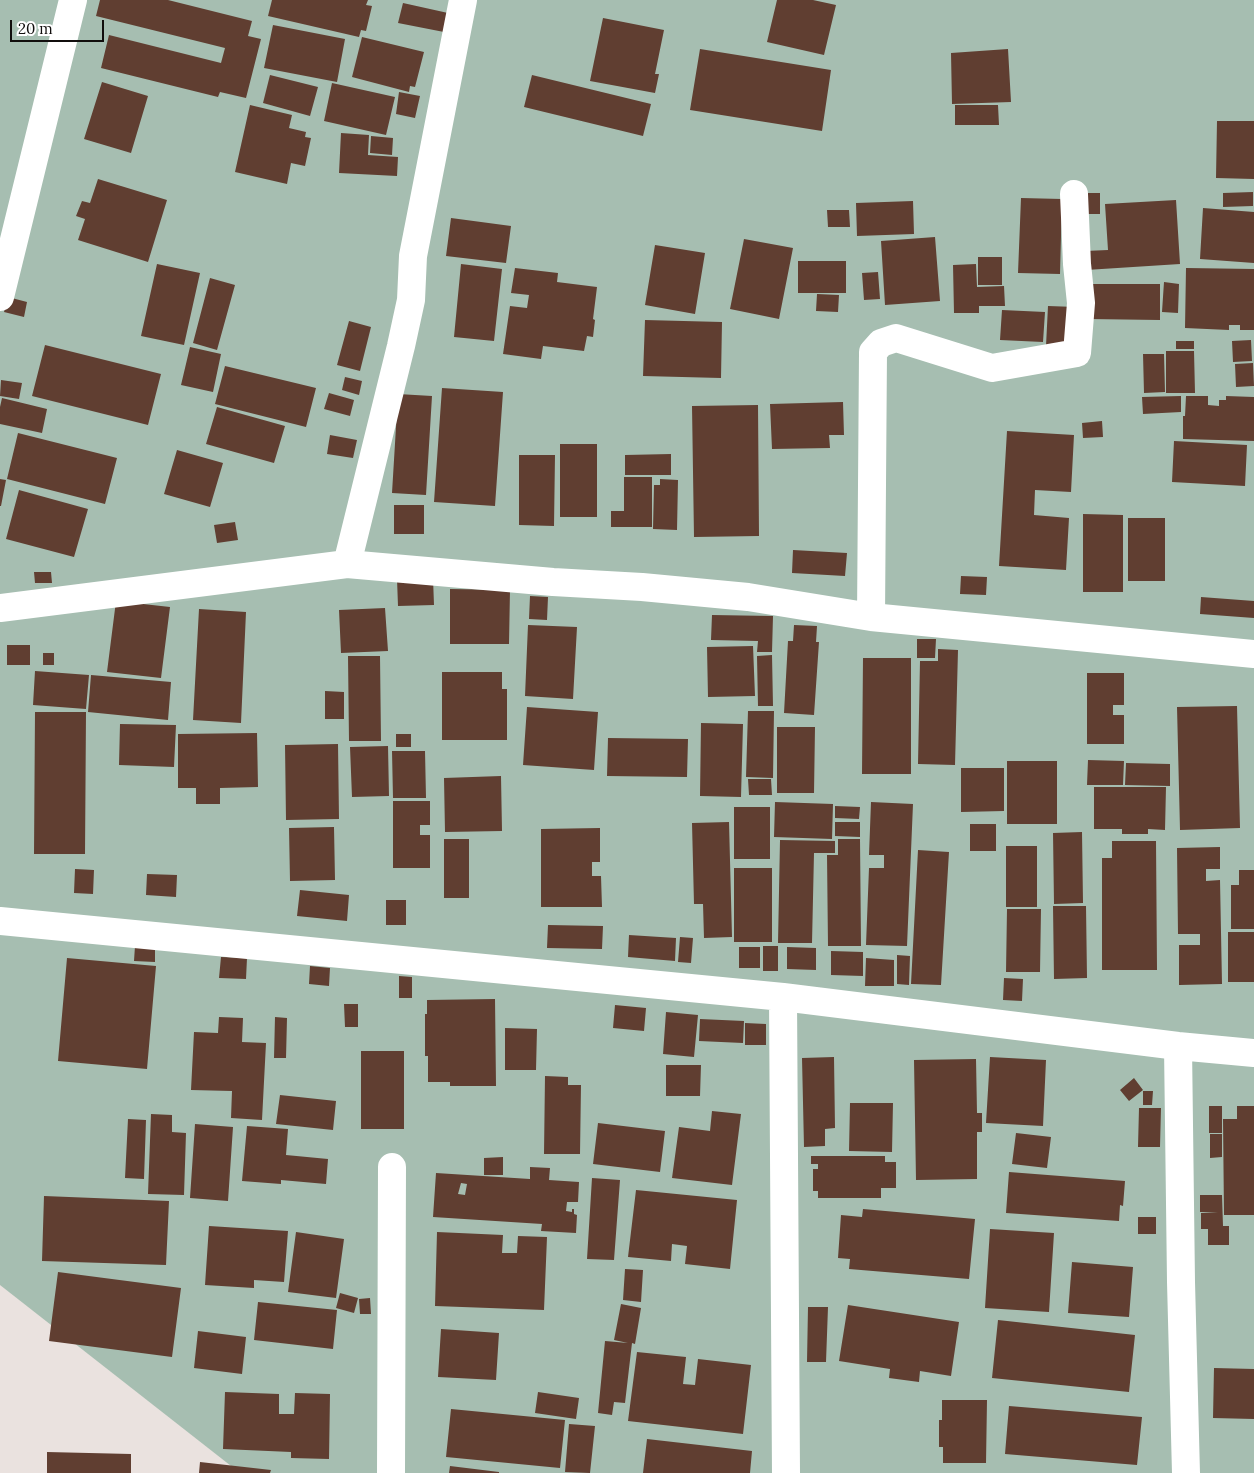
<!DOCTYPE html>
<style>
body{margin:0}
#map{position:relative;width:1254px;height:1473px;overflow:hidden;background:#eae2df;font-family:Lora,serif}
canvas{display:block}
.scale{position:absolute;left:10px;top:20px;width:94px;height:22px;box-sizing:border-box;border:2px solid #110e0d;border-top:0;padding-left:6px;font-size:15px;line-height:18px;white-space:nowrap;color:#110e0d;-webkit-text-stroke:4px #fff;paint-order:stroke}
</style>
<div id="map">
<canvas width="1254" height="1473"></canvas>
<div class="scale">20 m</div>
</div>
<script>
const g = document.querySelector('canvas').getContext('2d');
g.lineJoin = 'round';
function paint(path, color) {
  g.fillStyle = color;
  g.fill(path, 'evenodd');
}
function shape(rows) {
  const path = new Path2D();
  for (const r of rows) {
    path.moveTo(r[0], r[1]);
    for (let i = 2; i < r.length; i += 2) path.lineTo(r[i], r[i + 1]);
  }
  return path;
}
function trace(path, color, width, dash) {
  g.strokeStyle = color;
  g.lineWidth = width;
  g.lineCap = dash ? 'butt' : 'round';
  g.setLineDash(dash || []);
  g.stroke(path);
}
paint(shape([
 [0,0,1254,0,1254,1473,240,1473,0,1285]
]), '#a6beb1');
paint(shape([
 [100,0,168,0,252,21,248,36,261,39,246,98,220,92,218,97,101,68,109,35,221,63,225,48,96,16],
 [272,0,368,0,366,5,372,6,366,31,361,30,359,37,268,16],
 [777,0,813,0,836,5,824,55,767,42],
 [403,3,448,13,444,32,398,23],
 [603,18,664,30,655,74,659,74,655,93,590,81],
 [273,25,345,39,337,82,264,68],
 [362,37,424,52,415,87,410,86,409,92,352,77],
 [700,49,831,70,822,131,690,110],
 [1008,49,1011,102,952,104,951,53],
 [270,75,318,87,310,116,263,103],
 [532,75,651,104,643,136,524,107],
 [102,82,148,96,131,153,84,139],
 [332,83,395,97,386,135,324,121],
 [399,92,420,96,415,118,396,114],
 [250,105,292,115,289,128,306,132,305,137,311,138,305,166,291,163,287,184,235,172],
 [955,105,998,105,999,125,955,125],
 [1217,121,1254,121,1254,179,1216,178],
 [341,133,369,135,368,155,398,157,397,176,339,173],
 [371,136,393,138,392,155,370,153],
 [98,179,167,200,148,262,78,240,85,219,76,216,82,201,90,203],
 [1253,192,1253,206,1223,207,1223,193],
 [1086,193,1100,193,1100,214,1086,214],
 [1021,198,1062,199,1060,274,1018,273],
 [1176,200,1180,264,1086,270,1085,251,1108,250,1105,204],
 [913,201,914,234,857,236,856,203],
 [1203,208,1254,212,1254,263,1200,259],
 [827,210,849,210,850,227,828,227],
 [451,218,511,226,506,263,446,256],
 [935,237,940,301,885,305,881,241],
 [744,239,793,248,779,319,730,309],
 [655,245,705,253,695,314,645,305],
 [978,257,1002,257,1002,285,978,285],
 [798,261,846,261,846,293,798,293],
 [157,264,200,273,184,345,141,336],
 [461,264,502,269,494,341,454,337],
 [976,264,977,287,1004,286,1005,306,979,306,979,313,954,313,953,265],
 [515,268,558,273,557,282,597,287,593,319,595,320,593,337,587,336,584,351,543,346,541,359,503,354,510,306,527,308,529,295,511,293],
 [1186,268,1254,269,1254,330,1240,330,1240,325,1229,325,1229,330,1185,328],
 [878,272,880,299,864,300,862,273],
 [210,278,235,285,217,350,193,343],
 [1164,282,1179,284,1178,313,1162,312],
 [1088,284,1160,284,1160,320,1088,319],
 [817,294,839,295,838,312,816,311],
 [8,297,27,302,24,317,4,312],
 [1048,306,1076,307,1073,347,1046,346],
 [1002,310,1045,312,1043,342,1000,340],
 [645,320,722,322,721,378,643,376],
 [349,321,371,327,360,371,337,365],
 [1251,340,1252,361,1233,362,1232,341],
 [1176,341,1194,341,1194,349,1176,349],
 [45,345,161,374,148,425,32,396],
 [190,347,221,354,213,392,181,385],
 [1166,351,1194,351,1195,393,1166,393],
 [1143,354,1164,354,1165,392,1144,393],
 [1253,363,1254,386,1236,387,1235,364],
 [225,366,316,388,306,427,215,404],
 [345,377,362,381,359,395,342,390],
 [1,380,22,383,19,399,0,396],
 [442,388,503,392,495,506,434,502],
 [329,393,354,400,350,416,324,409],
 [398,394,432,396,426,495,392,493],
 [1181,396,1181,412,1143,414,1142,397],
 [1186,396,1208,396,1208,405,1219,406,1219,400,1226,400,1226,396,1254,397,1254,441,1183,439,1183,416,1185,416],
 [2,398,47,409,42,433,0,424,0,407],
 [843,402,844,435,829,435,830,448,772,449,770,404],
 [758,405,759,536,694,537,692,406],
 [217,407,285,426,274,463,206,444],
 [1102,421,1103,437,1083,438,1082,423],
 [1007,431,1074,435,1071,492,1035,490,1034,515,1069,518,1066,570,999,566],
 [18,433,117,458,105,504,7,479],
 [330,435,357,440,353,458,327,454],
 [1174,441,1247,445,1245,486,1172,482],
 [560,444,597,444,597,517,560,517],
 [177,450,223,463,210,507,164,494],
 [671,454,671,475,625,475,625,455],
 [519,455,555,455,554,526,519,525],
 [624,477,652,477,652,527,611,527,611,511,624,511],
 [0,479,6,480,1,506,0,506],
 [660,479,678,480,677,530,653,529,654,485,660,485],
 [19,490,88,509,74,557,6,539],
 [394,505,424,505,424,534,394,534],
 [1083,514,1123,515,1123,592,1083,592],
 [1128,518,1165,518,1165,581,1128,581],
 [235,522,238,540,217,543,214,525],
 [793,550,847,553,845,576,792,573],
 [34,572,51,572,52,583,35,583],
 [961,576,987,577,986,595,960,594],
 [433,578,434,605,398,606,397,579],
 [450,589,510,590,509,644,450,644],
 [530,596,548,597,547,620,529,619],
 [1201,597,1254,601,1254,618,1200,614],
 [116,601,170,607,161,678,107,672],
 [385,608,388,651,341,653,339,610],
 [199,609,246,612,241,723,193,720],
 [712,615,773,616,772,652,757,652,758,641,711,640],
 [528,625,577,627,573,699,525,696],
 [794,625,817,626,816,642,819,642,814,715,784,713,788,641,793,641],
 [917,639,936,639,935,658,917,658],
 [7,645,30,645,30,665,7,665],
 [753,646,755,696,708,697,707,647],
 [938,649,958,650,955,765,918,764,920,661,938,661],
 [43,653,54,653,54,665,43,665],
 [772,655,773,706,758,706,757,656],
 [348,656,380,656,381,741,349,741],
 [863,658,911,658,911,774,862,774],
 [35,671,89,675,86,709,33,705],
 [442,672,502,672,502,689,507,689,507,740,442,740],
 [1087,673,1124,673,1124,705,1113,705,1113,715,1124,715,1124,744,1087,744],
 [91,675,171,682,168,720,88,712],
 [325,691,344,692,344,719,325,719],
 [1237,706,1240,828,1180,830,1177,707],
 [527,707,598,712,594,770,523,765],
 [748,711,774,711,773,778,746,777],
 [35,712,86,712,85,854,34,854],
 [701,723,743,724,741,797,700,796],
 [120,724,176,725,174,767,119,765],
 [777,727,815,727,814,793,777,793],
 [257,733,258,787,220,788,220,804,196,804,196,788,178,788,178,734],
 [396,734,411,734,411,747,396,747],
 [608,738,688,739,687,777,607,776],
 [338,744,339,819,286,820,285,745],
 [388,746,389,796,352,797,350,747],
 [392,751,425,751,426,798,393,798],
 [1088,760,1124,761,1123,785,1087,785],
 [1007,761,1057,761,1057,824,1007,824],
 [1126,763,1170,764,1170,786,1125,785],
 [961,768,1004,768,1004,811,961,812],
 [501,776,502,831,445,832,444,778],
 [748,779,771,779,772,795,749,795],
 [1094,787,1166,787,1165,830,1148,829,1148,834,1122,834,1122,829,1094,829],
 [393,801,430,801,430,825,420,825,420,835,430,835,430,868,393,868],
 [775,802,833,804,832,839,774,837],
 [871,802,913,804,907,946,866,945,869,868,884,868,884,855,869,855],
 [835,806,860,807,859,819,835,818],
 [734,807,770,807,770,859,734,859],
 [729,822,732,937,704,938,703,904,694,904,692,823],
 [835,822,860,822,860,837,835,836],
 [970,824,996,824,996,851,970,851],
 [334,827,335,880,290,881,289,828],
 [600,828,600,862,592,862,592,876,601,876,602,907,541,907,541,829],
 [1082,832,1083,903,1054,904,1053,833],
 [444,839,469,839,469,898,444,898],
 [838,839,860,839,861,946,828,946,827,855,838,855],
 [780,840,835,841,835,853,814,853,812,943,778,943],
 [1112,841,1156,841,1157,970,1102,970,1102,858,1112,858],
 [1006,846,1037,846,1037,907,1006,907],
 [1220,847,1220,869,1206,869,1206,881,1220,880,1222,984,1179,985,1179,945,1200,945,1200,934,1178,934,1177,848],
 [918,850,949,852,941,985,911,984],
 [734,868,772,868,772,942,734,942],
 [75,869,94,870,93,894,74,893],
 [1239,870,1254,870,1254,929,1231,929,1231,885,1239,885],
 [147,874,177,875,176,897,146,895],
 [300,890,349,895,347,921,297,916],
 [386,900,406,900,406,925,386,925],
 [1053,906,1086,906,1087,978,1054,979],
 [1007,909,1041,909,1040,972,1006,972],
 [548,925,603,926,602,949,547,948],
 [1228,932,1254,932,1254,982,1228,982],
 [629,935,676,938,675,961,628,957],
 [680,937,693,938,691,963,678,962],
 [135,946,155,946,155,962,134,961],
 [763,946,778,946,778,971,763,971],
 [739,947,760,947,760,968,739,968],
 [787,947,816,948,816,970,787,969],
 [831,951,863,952,863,976,831,975],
 [897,955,910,956,909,985,897,984],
 [221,957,247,958,246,979,219,978],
 [67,958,156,966,147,1069,58,1061],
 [866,958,894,960,894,986,865,986],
 [310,966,330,968,329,986,309,984],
 [399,976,412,977,412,998,399,998],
 [1004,978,1023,979,1022,1001,1003,1000],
 [495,999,496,1086,450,1086,450,1082,428,1082,428,1056,425,1056,425,1014,427,1014,427,1000],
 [344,1004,358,1004,358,1027,345,1027],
 [615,1005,646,1008,644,1031,613,1028],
 [666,1012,698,1015,694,1057,663,1054],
 [219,1017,243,1018,242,1042,266,1043,262,1120,231,1118,232,1091,191,1090,194,1032,218,1033],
 [275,1017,287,1018,286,1058,274,1058],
 [700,1019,744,1021,743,1043,699,1041],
 [745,1023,766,1024,766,1045,745,1045],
 [505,1028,537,1029,536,1070,505,1070],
 [361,1051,404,1051,404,1129,361,1129],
 [834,1057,835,1128,825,1129,825,1146,804,1147,802,1058],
 [990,1057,1046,1060,1043,1126,986,1123],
 [976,1059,977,1113,982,1113,982,1132,977,1132,977,1179,916,1180,914,1060],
 [666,1065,701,1065,700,1096,666,1096],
 [545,1076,568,1077,568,1085,581,1085,580,1154,544,1154],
 [1134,1078,1143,1090,1129,1101,1120,1090],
 [1143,1091,1153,1091,1152,1105,1143,1105],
 [280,1095,336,1101,333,1130,276,1124],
 [850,1103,893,1103,892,1152,849,1151],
 [1209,1106,1222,1106,1222,1133,1209,1133],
 [1237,1106,1254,1106,1254,1215,1224,1215,1223,1119,1237,1119],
 [1139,1108,1161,1108,1160,1147,1138,1147],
 [712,1111,741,1114,732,1185,672,1178,679,1127,710,1131],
 [151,1114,172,1115,172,1132,186,1133,184,1195,148,1194],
 [128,1119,146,1120,144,1179,125,1178],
 [598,1123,665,1131,660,1172,593,1164],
 [195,1124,233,1127,228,1201,190,1198],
 [247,1126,288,1129,286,1155,328,1159,326,1184,281,1180,281,1184,242,1181],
 [1016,1133,1051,1137,1047,1168,1012,1164],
 [1210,1134,1222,1134,1222,1157,1210,1158],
 [811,1156,885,1156,885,1162,896,1162,896,1188,881,1188,881,1198,818,1198,818,1191,813,1191,813,1169,818,1169,818,1164,811,1164],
 [503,1157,503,1175,484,1175,484,1158],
 [530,1167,550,1168,549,1180,579,1182,578,1202,567,1202,566,1211,572,1212,572,1209,574,1209,574,1214,577,1215,576,1233,541,1231,542,1224,433,1217,436,1173,530,1179],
 [461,1183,467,1184,465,1195,458,1194],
 [1009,1172,1125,1181,1123,1206,1120,1205,1119,1221,1006,1213],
 [592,1178,620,1180,614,1260,587,1259],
 [636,1190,737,1200,730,1269,685,1264,687,1246,672,1244,671,1261,628,1257],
 [1200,1195,1222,1195,1223,1226,1229,1226,1229,1245,1208,1245,1208,1229,1201,1229,1201,1213,1218,1212,1200,1212],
 [44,1196,169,1201,166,1265,42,1261],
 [863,1209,975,1219,969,1279,849,1269,850,1259,838,1258,841,1215,862,1217],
 [1138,1217,1156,1217,1156,1234,1138,1234],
 [209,1226,288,1231,284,1282,254,1280,254,1288,205,1285],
 [990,1229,1054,1233,1049,1312,985,1308],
 [296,1232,344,1239,336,1298,288,1292],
 [437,1232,503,1235,502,1253,517,1253,518,1236,547,1237,544,1310,435,1306],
 [1072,1262,1133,1267,1129,1317,1068,1313],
 [625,1269,643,1270,641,1302,623,1300],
 [58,1272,181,1288,172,1357,49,1341],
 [340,1293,358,1298,354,1313,336,1308],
 [370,1298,371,1314,360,1314,359,1299],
 [258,1302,337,1310,333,1349,254,1340],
 [621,1304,641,1308,635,1344,632,1343,625,1403,614,1402,612,1415,598,1413,605,1341,628,1343,614,1340],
 [848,1305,959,1322,951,1376,920,1371,919,1382,889,1378,890,1369,839,1361],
 [808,1307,828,1307,826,1362,807,1362],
 [998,1320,1135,1335,1129,1392,992,1378],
 [441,1329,499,1333,496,1380,438,1377],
 [198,1331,246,1337,242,1374,194,1368],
 [637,1352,686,1357,683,1384,695,1385,698,1359,751,1365,743,1434,628,1421],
 [1214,1368,1254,1369,1254,1419,1213,1418],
 [225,1392,279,1394,279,1414,294,1414,295,1393,330,1394,329,1459,291,1458,291,1452,223,1449],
 [538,1392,579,1398,576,1419,535,1413],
 [942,1400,987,1400,986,1463,943,1463,943,1447,939,1447,939,1420,942,1420],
 [1009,1406,1142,1417,1137,1465,1005,1454],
 [451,1409,565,1420,560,1468,446,1457],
 [569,1424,595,1426,590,1473,565,1472],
 [647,1439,752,1451,750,1473,643,1473],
 [47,1452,131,1454,131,1473,47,1473],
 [200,1462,271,1470,270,1473,199,1473],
 [450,1466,499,1472,499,1473,449,1473]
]), '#603e31');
trace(shape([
 [0,297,73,0],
 [347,564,401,346,411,300,413,256,463,0],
 [0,608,347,564,553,582,642,587,748,597,871,617,1254,654],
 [871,617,873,352,881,343,896,338,992,368,1077,353,1081,303,1077,264,1074,194],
 [0,921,783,997,1178,1046,1254,1053],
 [783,997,786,1473],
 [1178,1046,1181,1282,1186,1473],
 [391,1473,392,1167]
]), '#fff', 28);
</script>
